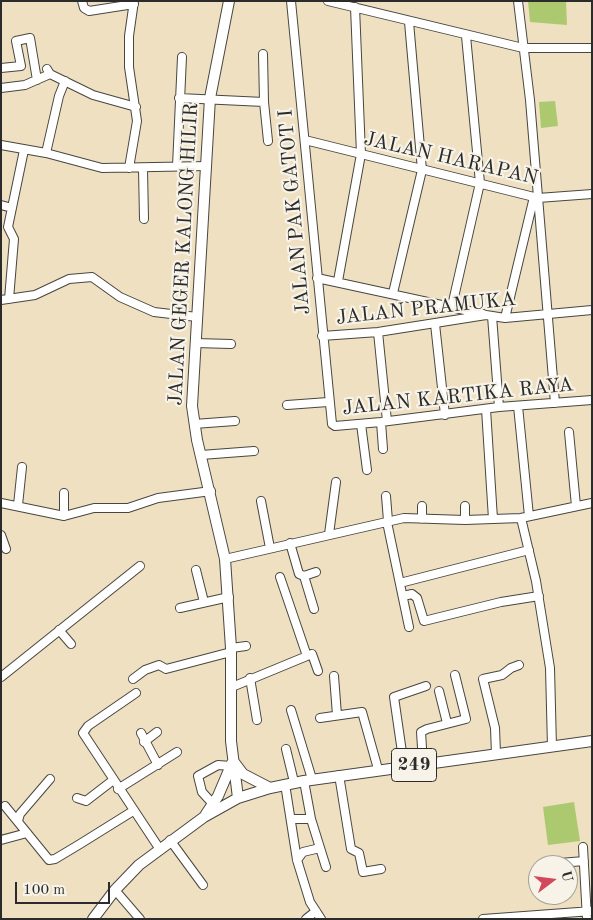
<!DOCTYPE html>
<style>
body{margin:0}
#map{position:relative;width:593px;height:920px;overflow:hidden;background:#eee0c0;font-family:"Old Standard TT",serif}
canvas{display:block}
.frame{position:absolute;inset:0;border:2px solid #2b2b2b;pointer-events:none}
.north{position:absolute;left:528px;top:855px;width:50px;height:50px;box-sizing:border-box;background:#f7f3e8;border:1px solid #a5a39c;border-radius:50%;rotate:75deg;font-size:14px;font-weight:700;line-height:20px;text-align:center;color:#2b2b2b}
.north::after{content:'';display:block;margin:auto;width:18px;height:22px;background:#d1495b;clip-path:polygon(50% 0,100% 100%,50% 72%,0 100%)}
.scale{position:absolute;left:15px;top:882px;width:95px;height:22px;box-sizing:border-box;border:2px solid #2b2b2b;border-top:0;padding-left:6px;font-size:15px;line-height:18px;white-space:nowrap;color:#2b2b2b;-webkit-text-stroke:4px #f7f3e8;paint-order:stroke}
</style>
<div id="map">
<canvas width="593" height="920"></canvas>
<div class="frame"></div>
<div class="north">U</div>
<div class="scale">100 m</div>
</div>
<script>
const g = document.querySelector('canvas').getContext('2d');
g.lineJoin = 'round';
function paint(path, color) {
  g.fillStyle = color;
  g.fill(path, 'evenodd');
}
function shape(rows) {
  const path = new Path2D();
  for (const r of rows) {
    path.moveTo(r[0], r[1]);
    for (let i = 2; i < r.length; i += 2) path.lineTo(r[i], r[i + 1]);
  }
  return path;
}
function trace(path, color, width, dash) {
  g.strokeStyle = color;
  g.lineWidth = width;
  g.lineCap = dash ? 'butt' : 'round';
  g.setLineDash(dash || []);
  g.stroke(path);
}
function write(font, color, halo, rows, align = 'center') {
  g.font = font + ' "Old Standard TT",serif';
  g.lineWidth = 4.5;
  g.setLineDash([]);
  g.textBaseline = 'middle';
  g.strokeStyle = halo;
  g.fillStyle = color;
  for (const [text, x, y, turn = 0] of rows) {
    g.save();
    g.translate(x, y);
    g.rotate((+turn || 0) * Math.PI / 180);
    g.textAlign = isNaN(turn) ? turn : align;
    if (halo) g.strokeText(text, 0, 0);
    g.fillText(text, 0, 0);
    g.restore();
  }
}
paint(shape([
 [528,1,566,1,567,25,530,22],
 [555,101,558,126,541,128,539,102],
 [574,802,580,841,548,845,543,807]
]), '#adc96f');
const minor = shape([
 [82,1,84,8,89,11,134,4],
 [291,1,332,424,335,426,381,422,499,407,592,400],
 [328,1,523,48,592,48],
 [518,1,530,100,555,403],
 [263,54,264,102,268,141],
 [1,68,21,66,16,41,30,38,37,80],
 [47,69,50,74,93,95,136,107],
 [1,88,25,85,50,74],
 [179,98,264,102],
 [305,140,538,198,592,194],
 [1,145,46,153,102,168,207,166],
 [46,153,59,96,65,81],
 [177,166,182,57],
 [129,168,137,121,129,67,129,36,134,1],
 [143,169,144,219],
 [1,205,12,208],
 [317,278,483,314],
 [338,281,361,154,355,7],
 [393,293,422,170,409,22],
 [9,299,14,239,8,227,24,150],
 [1,300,35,295,69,279,92,277,120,297,154,312,197,317],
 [452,306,480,183,466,36],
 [492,316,499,407],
 [505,318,534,197],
 [435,324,445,415],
 [378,332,387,421],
 [322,336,378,332,486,315,505,318,592,310],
 [195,343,231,344],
 [287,405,328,402],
 [518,406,529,516],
 [486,409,493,519],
 [381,422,383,449],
 [194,424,235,421],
 [361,424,367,470],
 [569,432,576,506],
 [201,455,254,451],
 [386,496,388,521],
 [261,501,270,548],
 [1,503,64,516,94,508,128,508,158,498,211,491],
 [18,505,22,467],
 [422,506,422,519],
 [465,506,465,520],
 [64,516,64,493],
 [521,518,536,581,550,668,552,747],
 [387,522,409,627],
 [329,534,336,482],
 [1,535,6,549],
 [290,543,299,574,304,576,316,572],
 [225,559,404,518,465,520,521,518,592,503],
 [196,570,204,602],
 [304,576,314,609],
 [400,583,529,550],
 [403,596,412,594,417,598,424,621,501,602,539,596],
 [180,608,229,597],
 [59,630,71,644],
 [231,648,246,646],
 [307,656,312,654,318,671],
 [334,676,337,715],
 [1,677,140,566],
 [250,678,257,720],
 [133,679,145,670,159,665,166,669,231,652],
 [232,687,307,656,280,577],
 [439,691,447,723],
 [136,693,88,726,83,733,159,848],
 [291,710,312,779],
 [320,718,362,712,378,769],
 [141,733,158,765],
 [144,742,157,732],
 [286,749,294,782],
 [496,754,495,728,483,679,502,675,511,668,519,665],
 [423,763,421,732,427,729,466,719,455,675],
 [404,766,394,697,426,686],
 [339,775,351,849,359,853,363,872,381,869],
 [304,781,311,819,326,867],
 [285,784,297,860,310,902,321,919],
 [118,789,177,752],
 [77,798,86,801,112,781],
 [213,804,202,792,198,776,218,765,231,766],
 [5,806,49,860,55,859,80,844,133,811],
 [291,819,311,819],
 [18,821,20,814,50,779],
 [1,840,27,833],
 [170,840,203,885],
 [583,847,587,919],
 [297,860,303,852,320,848],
 [548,864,584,861],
 [115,890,140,919],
 [306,919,316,911],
 [483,919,592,911]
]);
const major = shape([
 [229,1,210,98,192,406,197,440,225,559,231,648,231,741,238,798],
 [234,762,243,774,270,788],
 [206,814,218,796,232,763],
 [93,919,115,890,139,865,204,817,238,798,270,788,304,781,592,741]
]);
trace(minor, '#484641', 10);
trace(major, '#484641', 12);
trace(minor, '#fff', 8);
trace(major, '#fff', 10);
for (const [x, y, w] of [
 [414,765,45]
]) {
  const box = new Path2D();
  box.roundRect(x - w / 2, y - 16.5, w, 33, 4);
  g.fillStyle = '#f7f3e8';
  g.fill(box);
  trace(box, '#2b2b2b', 1);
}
write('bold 19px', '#2b2b2b', null, [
 ["249",414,765]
]);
write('20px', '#2b2b2b', '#f7f3e8', [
 ["JALAN HARAPAN",451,159,13],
 ["JALAN PAK GATOT I",295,212,-95],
 ["JALAN GEGER KALONG HILIR",184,254,-87],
 ["JALAN PRAMUKA",426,309,-6],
 ["JALAN KARTIKA RAYA",458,397,-6]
]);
</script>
